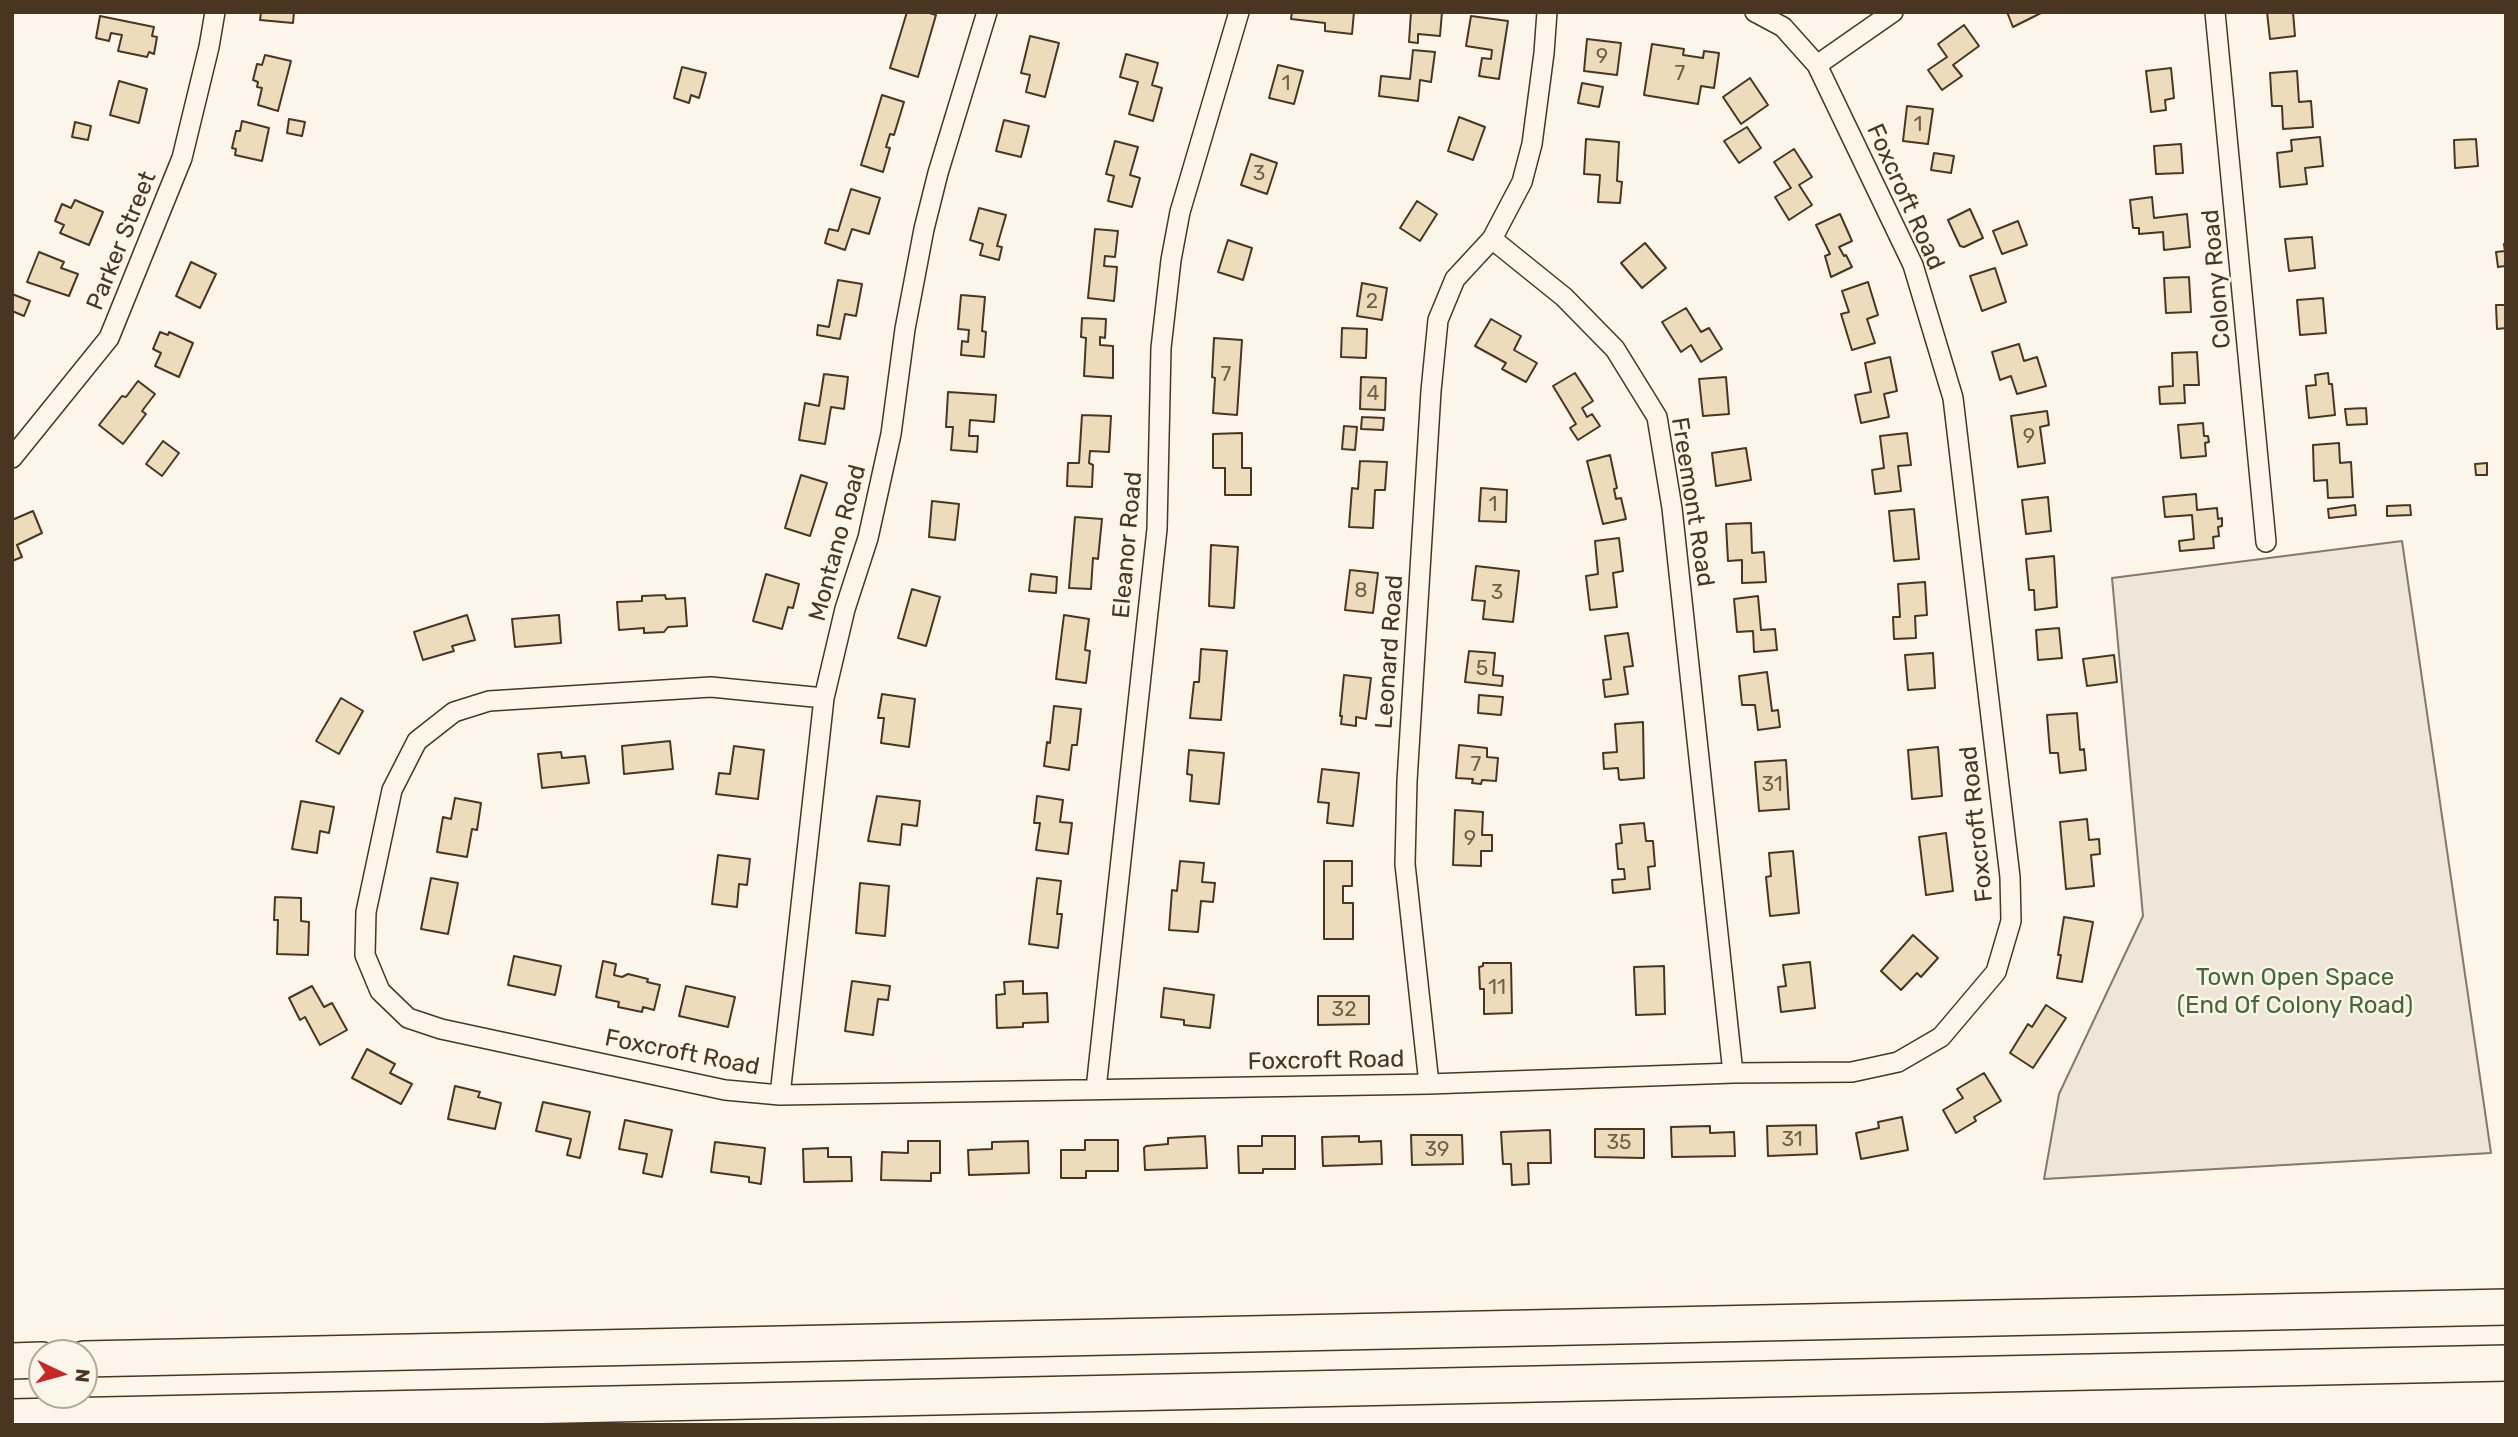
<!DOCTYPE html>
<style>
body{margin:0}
#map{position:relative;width:2518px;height:1437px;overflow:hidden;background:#fbf6e9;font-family:Rubik,sans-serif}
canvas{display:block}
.frame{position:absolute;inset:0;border:14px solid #4a3520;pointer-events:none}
.north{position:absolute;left:28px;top:1339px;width:70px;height:70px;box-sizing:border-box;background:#fbf6e9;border:2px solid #b4a999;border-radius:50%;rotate:95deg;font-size:19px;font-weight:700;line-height:28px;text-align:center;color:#4a3520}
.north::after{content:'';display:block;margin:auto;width:24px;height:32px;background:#c62828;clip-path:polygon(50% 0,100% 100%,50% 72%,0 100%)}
</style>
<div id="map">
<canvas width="2518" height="1437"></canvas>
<div class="frame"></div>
<div class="north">N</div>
</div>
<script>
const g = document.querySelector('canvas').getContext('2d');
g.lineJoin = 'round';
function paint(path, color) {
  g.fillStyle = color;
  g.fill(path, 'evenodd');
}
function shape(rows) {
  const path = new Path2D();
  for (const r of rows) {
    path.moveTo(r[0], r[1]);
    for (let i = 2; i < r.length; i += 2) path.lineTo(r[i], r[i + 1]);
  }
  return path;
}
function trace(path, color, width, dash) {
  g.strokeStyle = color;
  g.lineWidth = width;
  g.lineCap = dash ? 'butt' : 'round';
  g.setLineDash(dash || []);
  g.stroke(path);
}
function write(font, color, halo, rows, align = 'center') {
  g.font = font + ' Rubik,sans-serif';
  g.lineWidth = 5;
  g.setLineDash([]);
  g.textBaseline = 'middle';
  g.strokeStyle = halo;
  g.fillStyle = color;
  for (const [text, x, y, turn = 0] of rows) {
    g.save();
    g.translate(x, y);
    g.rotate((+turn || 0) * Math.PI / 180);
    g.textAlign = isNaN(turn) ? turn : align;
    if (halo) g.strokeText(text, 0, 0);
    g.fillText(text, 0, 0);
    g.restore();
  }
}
const green = shape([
 [2402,541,2491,1153,2044,1179,2059,1094,2143,916,2112,578,2402,541]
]);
paint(green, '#ede6d9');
trace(green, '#887966', 2);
const building = shape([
 [261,12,294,12,293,23,260,20,261,12],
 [907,12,926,12,936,15,918,77,890,68,907,12],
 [1292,12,1354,12,1352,34,1325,31,1325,23,1291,19,1292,12],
 [1411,12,1442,12,1440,36,1418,34,1418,43,1409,42,1411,12],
 [2007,12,2043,12,2013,27,2007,12],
 [2267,12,2293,12,2295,36,2270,39,2267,12],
 [100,16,154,27,152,36,157,37,154,54,149,52,147,57,118,51,122,35,111,33,109,41,96,38,100,16],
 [1471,16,1508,21,1499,79,1479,76,1482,58,1491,59,1492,50,1466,46,1471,16],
 [1964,25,1979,46,1953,65,1962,76,1942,90,1928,70,1947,57,1938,44,1964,25],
 [1030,36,1059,43,1045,97,1026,92,1030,75,1021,73,1030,36],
 [1587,39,1621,43,1617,75,1584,71,1587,39],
 [1652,44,1684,49,1683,55,1703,58,1704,51,1719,53,1714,88,1701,86,1698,104,1644,95,1652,44],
 [1413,50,1435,52,1431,82,1420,80,1418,101,1379,96,1381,76,1410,79,1413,50],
 [1126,54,1158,63,1152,85,1162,88,1153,121,1129,114,1138,82,1120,77,1126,54],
 [265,55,291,61,278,111,258,105,262,88,257,87,258,82,253,80,257,64,262,65,265,55],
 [1278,65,1303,71,1294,104,1269,98,1278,65],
 [682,67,706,73,699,98,691,95,689,103,674,98,682,67],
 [2171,68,2174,98,2165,100,2166,110,2151,112,2146,71,2171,68],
 [2297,71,2299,102,2311,101,2313,127,2283,129,2282,106,2272,106,2270,73,2297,71],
 [1750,78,1768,105,1741,124,1723,97,1750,78],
 [119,81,147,89,139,123,110,115,119,81],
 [1582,83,1603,87,1599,107,1578,103,1582,83],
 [882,95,904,102,894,135,890,134,886,147,890,148,883,172,861,165,882,95],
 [1907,106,1933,109,1928,144,1903,141,1907,106],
 [1459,117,1485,127,1473,160,1448,151,1459,117],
 [289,119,305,122,302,136,287,133,289,119],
 [1004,120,1029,126,1021,157,996,151,1004,120],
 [242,121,269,128,262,161,235,155,236,149,232,148,236,131,240,131,242,121],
 [75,122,91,126,88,140,72,137,75,122],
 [1747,127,1761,148,1739,163,1724,141,1747,127],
 [2320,137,2323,166,2305,168,2307,184,2280,187,2277,153,2292,151,2291,140,2320,137],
 [1586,139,1619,142,1617,181,1622,182,1620,203,1598,202,1600,175,1584,174,1586,139],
 [2476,139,2478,166,2455,168,2454,140,2476,139],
 [1115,141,1138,147,1130,175,1140,178,1132,207,1108,201,1114,176,1106,174,1115,141],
 [2181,144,2183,173,2156,174,2154,146,2181,144],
 [1794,149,1812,177,1799,185,1812,205,1789,220,1775,197,1791,188,1774,162,1794,149],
 [1934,153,1954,156,1951,173,1931,170,1934,153],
 [1251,154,1277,163,1267,194,1241,185,1251,154],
 [851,189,880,198,869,234,852,229,845,250,825,243,829,229,838,231,851,189],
 [2152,197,2154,218,2187,214,2190,247,2164,250,2163,232,2139,234,2139,228,2133,228,2130,200,2152,197],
 [75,200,103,212,89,245,60,233,64,225,55,221,62,204,71,208,75,200],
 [1417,201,1437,214,1420,241,1400,228,1417,201],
 [979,208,1006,215,997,246,1002,247,999,260,980,255,983,244,970,240,979,208],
 [1970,209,1983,238,1964,247,1960,246,1948,220,1970,209],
 [1840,214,1852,241,1839,247,1844,256,1846,255,1852,267,1831,277,1825,256,1830,254,1816,225,1840,214],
 [2018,221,2027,245,2002,254,1993,231,2018,221],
 [1095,229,1118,231,1115,257,1105,256,1104,266,1117,267,1114,301,1088,298,1095,229],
 [2312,237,2315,268,2289,271,2285,239,2312,237],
 [1228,240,1252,248,1243,280,1218,272,1228,240],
 [1645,243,1666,268,1642,288,1621,263,1645,243],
 [2504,244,2506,244,2506,272,2505,266,2498,267,2496,252,2505,251,2504,244],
 [39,252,64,262,61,268,78,274,69,296,27,282,39,252],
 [191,262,216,274,200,308,176,296,191,262],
 [1995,268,2006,302,1982,311,1970,276,1995,268],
 [2189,277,2191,312,2166,313,2164,278,2189,277],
 [838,280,862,284,856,316,845,314,840,339,817,335,818,325,829,327,838,280],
 [1868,282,1878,315,1867,319,1875,343,1852,350,1841,314,1849,312,1842,291,1868,282],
 [1362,283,1387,288,1382,320,1357,316,1362,283],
 [12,294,30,301,24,316,12,311,12,294],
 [961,295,985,297,982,331,986,332,984,357,961,355,962,341,968,342,969,330,958,329,961,295],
 [2323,298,2326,333,2300,335,2297,300,2323,298],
 [2496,305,2506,305,2506,328,2497,329,2496,305],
 [1686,308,1701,332,1709,328,1722,349,1701,362,1691,345,1681,352,1662,322,1686,308],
 [1082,318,1106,319,1105,338,1100,337,1100,345,1113,346,1113,378,1084,376,1086,338,1081,337,1082,318],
 [1491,319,1521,336,1514,350,1537,363,1526,382,1502,369,1506,363,1475,346,1491,319],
 [1342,328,1367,329,1366,358,1341,357,1342,328],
 [160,332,168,335,169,332,193,343,179,377,155,366,161,353,153,349,160,332],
 [1214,338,1242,340,1237,415,1213,413,1215,378,1212,377,1214,338],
 [2019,344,2024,361,2037,357,2046,386,2017,394,2011,376,2000,380,1992,352,2019,344],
 [2197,352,2199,385,2184,385,2185,403,2160,404,2159,387,2173,386,2172,353,2197,352],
 [1890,357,1897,391,1884,394,1889,417,1861,423,1855,395,1871,392,1865,363,1890,357],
 [1575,373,1593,401,1582,408,1587,417,1592,414,1600,426,1578,440,1570,428,1576,424,1553,386,1575,373],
 [2328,373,2329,384,2332,384,2335,415,2309,418,2306,386,2316,385,2315,375,2328,373],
 [824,374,848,377,844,409,831,407,825,444,799,440,805,403,819,406,824,374],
 [1361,377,1386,378,1385,410,1360,409,1361,377],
 [1726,377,1729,414,1703,416,1699,379,1726,377],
 [138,381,155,394,142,411,146,414,123,444,99,425,122,396,126,397,138,381],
 [948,392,996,395,994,422,970,420,969,436,978,436,977,452,951,450,953,427,946,427,948,392],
 [2366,408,2367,424,2347,425,2345,409,2366,408],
 [2047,411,2049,425,2040,427,2045,463,2018,467,2011,416,2047,411],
 [1082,415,1111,416,1109,452,1090,451,1089,463,1093,465,1092,487,1067,486,1068,463,1079,463,1082,415],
 [1362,417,1384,418,1383,430,1361,429,1362,417],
 [2203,423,2204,436,2208,436,2209,442,2205,443,2206,456,2181,458,2178,425,2203,423],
 [1344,426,1357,427,1355,450,1342,449,1344,426],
 [1242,433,1242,468,1251,468,1251,495,1225,495,1225,468,1213,468,1213,434,1242,433],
 [1907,433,1911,465,1898,466,1901,491,1875,494,1872,470,1884,468,1880,436,1907,433],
 [163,441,179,453,162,476,146,464,163,441],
 [2339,443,2340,463,2351,462,2353,497,2328,498,2327,480,2314,481,2313,445,2339,443],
 [1746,448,1751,480,1716,486,1712,453,1746,448],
 [1610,455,1617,488,1614,489,1616,499,1621,498,1626,519,1603,524,1587,461,1610,455],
 [1360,461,1387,462,1385,490,1375,490,1373,528,1349,527,1352,488,1358,489,1360,461],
 [2487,463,2487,475,2476,475,2475,464,2487,463],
 [801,475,827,483,810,536,785,528,801,475],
 [1481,488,1507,490,1506,522,1479,521,1481,488],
 [2196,494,2197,510,2217,508,2218,519,2222,518,2222,526,2218,527,2219,536,2213,537,2214,548,2180,551,2179,541,2194,539,2192,515,2165,517,2163,497,2196,494],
 [2048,497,2051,531,2026,534,2022,500,2048,497],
 [932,501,959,504,955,540,929,537,932,501],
 [2355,505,2356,515,2329,518,2328,509,2355,505],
 [2410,505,2411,515,2387,516,2387,506,2410,505],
 [1914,509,1919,559,1894,561,1889,511,1914,509],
 [33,511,42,533,17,545,22,557,12,561,12,520,33,511],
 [1075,517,1102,519,1098,559,1093,558,1091,589,1069,588,1075,517],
 [1751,523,1752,553,1764,552,1766,582,1742,583,1742,560,1728,561,1726,524,1751,523],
 [1619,538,1623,571,1613,573,1617,607,1590,610,1586,576,1598,574,1595,541,1619,538],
 [1211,545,1238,547,1234,608,1209,606,1211,545],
 [2054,556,2057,607,2035,610,2034,590,2029,590,2026,559,2054,556],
 [1476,566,1519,571,1513,622,1483,619,1485,601,1472,600,1476,566],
 [1350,570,1378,573,1373,613,1345,610,1350,570],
 [766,574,799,584,793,608,788,607,782,629,753,621,766,574],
 [1031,574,1057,577,1056,593,1029,591,1031,574],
 [1925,582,1927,615,1915,616,1916,638,1894,639,1893,617,1900,617,1898,584,1925,582],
 [912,589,940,597,926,646,898,638,912,589],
 [665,595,666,599,685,598,687,626,668,627,664,632,644,633,644,628,619,630,617,602,642,601,642,596,665,595],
 [1758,596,1761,630,1775,629,1777,650,1754,652,1753,631,1737,632,1734,599,1758,596],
 [467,615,475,640,452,646,454,651,423,660,414,632,467,615],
 [559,615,561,643,515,647,512,619,559,615],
 [1064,615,1089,619,1085,650,1090,651,1086,683,1056,679,1064,615],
 [2059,628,2062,658,2038,660,2036,630,2059,628],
 [1628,633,1633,666,1624,667,1628,694,1605,697,1603,680,1611,679,1605,636,1628,633],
 [1201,649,1227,651,1221,720,1190,718,1194,682,1199,682,1201,649],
 [1469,651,1495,653,1493,675,1503,676,1502,686,1465,682,1469,651],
 [1933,653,1935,688,1908,690,1905,655,1933,653],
 [2114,655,2117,682,2087,686,2083,659,2114,655],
 [1767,672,1772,711,1778,710,1780,727,1758,730,1755,705,1742,705,1739,676,1767,672],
 [1344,675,1371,678,1366,719,1356,717,1356,726,1341,724,1342,716,1340,716,1344,675],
 [882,694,915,699,909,747,881,743,884,718,878,718,882,694],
 [1479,695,1503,697,1501,715,1478,713,1479,695],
 [341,698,363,711,339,754,316,741,341,698],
 [1054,706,1081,709,1077,745,1072,745,1069,770,1044,766,1047,742,1050,743,1054,706],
 [2077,713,2080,750,2084,749,2086,770,2060,773,2058,753,2050,753,2047,715,2077,713],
 [1643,722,1644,778,1621,780,1619,779,1618,768,1604,769,1603,753,1617,752,1615,724,1643,722],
 [670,741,673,769,624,774,622,746,670,741],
 [1459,745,1487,748,1487,757,1498,758,1496,781,1482,780,1481,784,1472,783,1473,779,1456,778,1459,745],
 [734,746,764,750,758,799,716,794,719,773,730,774,734,746],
 [1938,747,1942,796,1912,799,1908,750,1938,747],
 [1189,750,1224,753,1219,804,1190,801,1192,775,1187,774,1189,750],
 [561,752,562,758,585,756,589,783,542,788,538,754,561,752],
 [1786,760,1789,809,1759,811,1755,762,1786,760],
 [1322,769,1359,773,1353,826,1327,823,1329,803,1318,802,1322,769],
 [877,796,920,801,917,826,902,824,900,845,868,841,877,796],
 [1037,796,1063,800,1060,822,1072,823,1068,854,1036,850,1040,823,1034,823,1037,796],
 [455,798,481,803,477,830,472,829,467,857,437,852,443,817,451,819,455,798],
 [301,801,334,807,329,833,320,831,317,853,292,849,301,801],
 [1455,810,1483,812,1482,835,1492,835,1492,851,1481,851,1481,866,1453,865,1455,810],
 [2087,819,2089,840,2099,839,2100,854,2091,855,2094,886,2066,889,2060,822,2087,819],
 [1644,823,1646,841,1653,841,1655,866,1648,867,1650,889,1613,893,1612,880,1625,879,1624,869,1618,869,1616,844,1622,843,1620,825,1644,823],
 [1946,833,1953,891,1926,895,1919,837,1946,833],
 [1793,851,1799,913,1770,916,1766,877,1771,876,1769,853,1793,851],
 [718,855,750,859,747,885,739,884,737,907,712,904,718,855],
 [1180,861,1204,863,1202,882,1215,883,1213,902,1201,901,1198,932,1169,930,1172,890,1177,891,1180,861],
 [1324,861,1352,861,1352,886,1343,886,1343,903,1353,903,1353,939,1324,939,1324,861],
 [431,878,458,883,448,934,421,929,431,878],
 [1037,878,1061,881,1057,914,1062,914,1058,948,1029,944,1037,878],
 [860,883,889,886,885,936,856,933,860,883],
 [275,897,301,898,301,921,309,922,308,955,277,954,278,920,274,920,275,897],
 [2064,917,2093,922,2082,982,2057,978,2061,955,2058,955,2064,917],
 [1913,935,1938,958,1921,977,1917,973,1901,990,1881,971,1913,935],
 [514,956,561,966,555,995,508,985,514,956],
 [603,961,616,964,614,975,622,977,628,974,648,979,647,982,660,985,654,1010,643,1007,642,1012,618,1007,619,1002,596,997,603,961],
 [1810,962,1815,1008,1781,1012,1778,987,1786,986,1783,965,1810,962],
 [1483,963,1511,963,1512,1013,1484,1014,1484,989,1480,989,1479,967,1483,966,1483,963],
 [1664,966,1665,1014,1636,1015,1634,967,1664,966],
 [852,981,890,986,888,1000,878,999,873,1035,845,1031,852,981],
 [1023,981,1023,994,1047,993,1048,1022,1023,1023,1023,1027,997,1028,996,995,1005,994,1004,982,1023,981],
 [312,986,324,1007,332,1003,347,1030,320,1045,305,1017,300,1020,289,998,312,986],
 [686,986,735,997,728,1027,679,1016,686,986],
 [1164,988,1214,995,1210,1028,1184,1025,1184,1020,1161,1017,1164,988],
 [1318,996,1369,996,1369,1024,1318,1025,1318,996],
 [2046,1005,2066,1018,2033,1068,2010,1053,2028,1024,2032,1027,2046,1005],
 [367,1049,395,1064,390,1073,412,1084,401,1104,352,1078,367,1049],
 [1984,1073,2001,1101,1974,1117,1976,1121,1956,1133,1943,1110,1963,1098,1957,1089,1984,1073],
 [455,1086,480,1092,478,1097,501,1103,495,1129,448,1119,455,1086],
 [543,1102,590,1112,580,1158,567,1155,571,1139,536,1131,543,1102],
 [1902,1117,1908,1150,1861,1159,1856,1133,1879,1128,1878,1122,1902,1117],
 [625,1120,672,1130,662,1177,643,1173,647,1154,619,1149,625,1120],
 [1816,1125,1817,1154,1768,1156,1767,1126,1816,1125],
 [1710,1126,1710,1133,1734,1132,1735,1156,1672,1157,1671,1127,1710,1126],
 [1595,1129,1644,1129,1644,1158,1595,1157,1595,1129],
 [1550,1130,1551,1163,1528,1163,1529,1184,1512,1185,1511,1164,1503,1164,1501,1132,1550,1130],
 [1411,1135,1462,1135,1463,1164,1412,1165,1411,1135],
 [1205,1136,1207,1168,1145,1170,1144,1148,1146,1146,1168,1144,1168,1138,1205,1136],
 [1262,1136,1295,1136,1295,1169,1263,1169,1263,1173,1239,1173,1238,1146,1262,1146,1262,1136],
 [1359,1136,1359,1142,1381,1141,1382,1164,1323,1166,1322,1137,1359,1136],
 [1085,1140,1118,1140,1118,1171,1086,1171,1086,1178,1061,1178,1061,1150,1085,1150,1085,1140],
 [908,1141,940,1141,940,1173,931,1173,931,1181,881,1180,882,1152,908,1153,908,1141],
 [1028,1141,1029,1173,969,1175,968,1150,992,1149,992,1142,1028,1141],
 [715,1142,765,1148,761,1184,749,1182,749,1177,711,1172,715,1142],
 [828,1148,828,1157,851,1157,852,1181,804,1182,803,1149,828,1148]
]);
paint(building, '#ecdcbc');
trace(building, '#4a3520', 2);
const street = shape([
 [1547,12,1544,53,1532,144,1522,182,1492,239,1564,297,1615,349,1657,417,1672,508,1733,1073],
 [2215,12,2266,542],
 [1817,65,1893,12],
 [12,458,109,338,182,158,209,47,215,12],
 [824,698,711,687,489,701,454,712,417,741,392,790,366,912,365,955,380,991,408,1018,441,1029,725,1090,780,1095,1429,1084,1733,1073,1852,1072,1898,1062,1941,1037,1996,972,2011,921,2010,877,1953,398,1913,265,1817,65,1783,27,1755,12],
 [1429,1084,1405,864,1407,781,1431,391,1438,320,1455,279,1492,239],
 [1096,1089,1157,529,1161,348,1171,260,1180,212,1239,12],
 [780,1095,824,698,845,609,868,538,891,434,905,329,924,229,938,173,987,12]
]);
const highway = shape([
 [84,1359,2506,1307],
 [12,1361,42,1360],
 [12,1417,2506,1363]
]);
trace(street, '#4a3520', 22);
trace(highway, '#4a3520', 38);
trace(street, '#fbf6e9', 19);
trace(highway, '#fbf6e9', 35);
write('21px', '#725f47', null, [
 ["9",1602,57],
 ["7",1680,74],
 ["1",1286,84],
 ["1",1918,125],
 ["3",1259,174],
 ["2",1372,302],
 ["7",1226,375],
 ["4",1373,394],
 ["9",2029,437],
 ["1",1493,505],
 ["8",1361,591],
 ["3",1497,593],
 ["5",1482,669],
 ["7",1476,765],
 ["31",1772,785],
 ["9",1470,839],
 ["11",1497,988],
 ["32",1344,1010],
 ["31",1792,1140],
 ["35",1619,1143],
 ["39",1437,1150]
]);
write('24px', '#4a3520', '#fbf6e9', [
 ["Foxcroft Road",1905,197,66],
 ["Parker Street",122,241,-68],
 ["Colony Road",2217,279,-95],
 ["Freemont Road",1692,502,81],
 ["Montano Road",838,543,-75],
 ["Eleanor Road",1128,545,-85],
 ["Leonard Road",1390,652,-86],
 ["Foxcroft Road",1977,824,-96],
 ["Foxcroft Road",682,1053,11],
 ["Foxcroft Road",1326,1061,-1]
]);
write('24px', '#436837', '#fbf6e9', [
 ["Town Open Space",2295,978],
 ["(End Of Colony Road)",2295,1006]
]);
</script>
